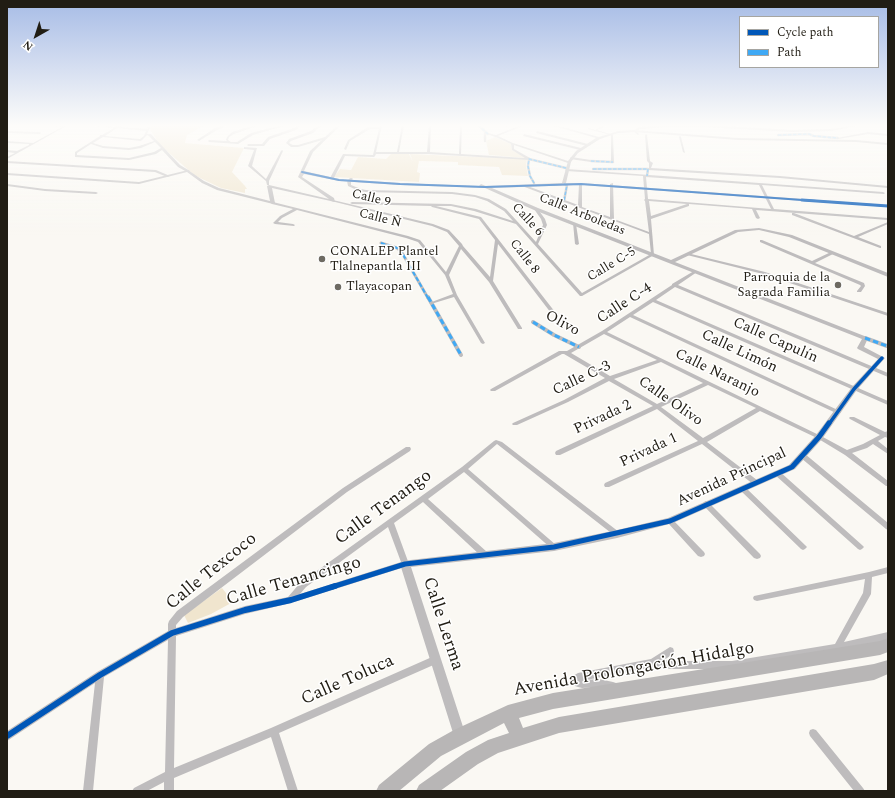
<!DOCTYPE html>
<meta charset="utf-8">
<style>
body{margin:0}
#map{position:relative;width:895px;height:798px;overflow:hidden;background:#faf8f3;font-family:Spectral,serif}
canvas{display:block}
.frame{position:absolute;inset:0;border:8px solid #211d14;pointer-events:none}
.legend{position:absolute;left:739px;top:16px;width:140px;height:52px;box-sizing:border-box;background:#fff;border:1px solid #a6a5a1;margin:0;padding:5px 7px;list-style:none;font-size:12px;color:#211d14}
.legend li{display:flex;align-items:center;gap:8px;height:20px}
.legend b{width:20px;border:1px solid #a6a5a1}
.north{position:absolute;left:16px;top:16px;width:40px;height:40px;-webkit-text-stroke:3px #fff;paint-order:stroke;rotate:219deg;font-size:11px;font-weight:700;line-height:16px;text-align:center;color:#211d14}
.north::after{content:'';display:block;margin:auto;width:14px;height:18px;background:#211d14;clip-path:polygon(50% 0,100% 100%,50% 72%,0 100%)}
</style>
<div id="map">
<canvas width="895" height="798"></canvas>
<div class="frame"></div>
<ul class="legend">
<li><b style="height:5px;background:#0057b8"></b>Cycle path</li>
<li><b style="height:5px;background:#3fa9f5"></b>Path</li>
</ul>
<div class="north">N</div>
</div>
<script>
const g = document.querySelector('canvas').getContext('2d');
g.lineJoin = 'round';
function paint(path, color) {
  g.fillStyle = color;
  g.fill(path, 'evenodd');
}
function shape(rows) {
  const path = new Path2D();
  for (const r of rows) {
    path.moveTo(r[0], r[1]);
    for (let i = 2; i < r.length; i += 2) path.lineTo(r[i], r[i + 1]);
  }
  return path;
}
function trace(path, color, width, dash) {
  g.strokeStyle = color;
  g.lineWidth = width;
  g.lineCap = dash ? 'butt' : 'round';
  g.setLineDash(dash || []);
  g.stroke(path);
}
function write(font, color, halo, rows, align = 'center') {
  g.font = font + ' Spectral,serif';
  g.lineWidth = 3;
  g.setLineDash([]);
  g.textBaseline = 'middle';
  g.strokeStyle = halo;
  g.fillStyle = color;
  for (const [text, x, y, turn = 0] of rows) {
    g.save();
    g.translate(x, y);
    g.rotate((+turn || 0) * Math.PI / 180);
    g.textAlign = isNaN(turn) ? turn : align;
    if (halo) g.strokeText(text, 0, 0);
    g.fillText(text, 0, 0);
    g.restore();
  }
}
paint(shape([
 [152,125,205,125,187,135,185,143,244,148,232,172,245,186,247,189,245,189,245,193,221,188,194,175,160,145,149,128],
 [495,137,511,144,512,150,526,158,489,155,486,141],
 [391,154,409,154,413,162,410,154,527,159,526,166,528,176,502,175,499,167,458,165,458,162,419,161,417,172,420,173,419,182,334,177,340,169,351,170,358,157,386,159],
 [222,588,233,602,211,614,188,623,184,615]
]), '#f0e5ce');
trace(shape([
 [478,125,488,134],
 [485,132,485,141],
 [778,135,809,134,814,136,838,138],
 [591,161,613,162],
 [593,169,648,169,647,176],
 [534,183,530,176,528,166,529,159,566,168],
 [564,184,567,185,564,201]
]), '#bebcbd', 2.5);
trace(shape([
 [381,243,397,248,401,251,428,298]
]), '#bebcbd', 3);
trace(shape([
 [428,297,461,355],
 [533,322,554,335,579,347],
 [865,338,887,346]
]), '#bebcbd', 4);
paint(shape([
 [44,125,68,125,7,159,7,157,15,153,7,152,7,150,17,151,29,145,29,144,7,143,7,141,33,143,62,127,44,125],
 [84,125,116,127,119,125,122,125,120,127,147,129,149,125,151,125,147,134,151,134,180,165,190,171,187,172,178,167,162,150,156,154,129,160,75,157,75,152,100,136,100,135,102,135,114,128,84,125],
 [117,128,146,131,144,136,140,139,105,136,117,128],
 [147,135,149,136,154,141,139,146,129,148,103,146,93,143,103,137,141,141,147,135],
 [155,142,161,148,154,152,129,158,77,155,77,153,91,144,103,148,129,150,141,148,155,142],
 [224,125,228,125,217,130,199,141,197,140,215,128,224,125],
 [255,125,260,125,234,134,229,137,228,140,231,142,237,142,251,133,282,125,287,125,253,135,238,144,209,142,208,141,209,140,227,141,226,140,227,137,232,132,255,125],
 [298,125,301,125,296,130,270,139,264,146,248,146,247,145,248,144,262,144,268,137,294,128,298,125],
 [319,125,322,125,313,133,291,141,289,143,293,145,298,145,325,137,326,139,298,147,291,147,286,143,289,139,311,131,319,125],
 [380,125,382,125,376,152,397,152,402,125,404,125,399,152,427,152,429,125,431,125,430,152,459,154,460,125,462,125,461,154,525,158,512,150,511,144,498,138,487,134,488,133,496,135,521,125,525,125,498,136,513,143,571,162,568,163,514,145,514,149,530,158,530,160,428,154,376,154,375,156,374,157,345,156,334,178,331,179,330,178,343,154,373,155,379,129,370,129,350,141,346,150,344,149,348,140,368,127,379,127,380,125],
 [501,125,507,125,508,126,507,127,501,125],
 [604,125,608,125,597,130,613,135,614,163,611,162,611,135,588,129,589,128,595,130,604,125],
 [663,125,707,125,792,130,831,129,855,125,862,125,831,131,792,132,706,127,664,127,640,129,636,131,639,134,638,135,633,131,639,127,663,125],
 [7,131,40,132,41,133,40,134,7,133,7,131],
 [537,131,588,144,588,145,587,146,536,133,537,131],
 [868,132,888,134,888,136,868,134,838,139,837,138,868,132],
 [524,134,581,148,581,149,580,150,523,136,524,134],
 [646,134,647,135,650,161,653,163,651,168,780,176,888,186,888,188,780,178,648,170,646,169,649,168,649,163,647,161,645,135,646,134],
 [680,136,681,137,685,153,683,152,679,137,680,136],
 [244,147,257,148,252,166,266,179,281,151,282,150,283,151,269,181,269,185,267,185,266,181,248,166,254,150,245,149,244,149,244,147],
 [571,157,591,160,593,161,591,162,570,159,570,158,571,157],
 [7,161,156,170,170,176,167,177,155,172,7,163,7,161],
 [567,169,883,192,885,193,884,194,762,185,774,209,888,218,888,220,756,210,760,218,758,219,756,218,752,209,689,204,689,206,651,219,654,255,582,296,580,296,516,224,474,211,451,206,436,206,481,217,555,312,555,313,551,313,498,244,493,281,522,328,522,329,518,329,489,282,461,249,449,275,457,295,485,343,483,344,481,343,454,297,431,304,429,303,453,294,445,275,418,242,406,238,297,210,282,218,278,222,293,224,295,225,294,226,275,224,273,223,280,216,293,209,272,204,271,203,273,202,408,236,420,240,446,272,459,246,447,232,432,226,331,201,333,200,433,224,449,230,462,244,463,246,490,277,495,240,479,219,432,207,431,206,352,204,350,203,352,202,451,204,476,209,513,221,504,211,487,201,475,197,452,194,366,192,359,191,348,186,347,181,350,178,352,178,353,179,351,181,351,185,361,189,366,190,452,192,475,195,489,199,506,209,536,242,543,225,541,219,534,209,536,208,537,208,545,219,547,225,538,244,582,293,651,254,649,234,522,186,525,185,578,205,579,184,582,183,582,207,610,217,610,184,613,183,614,219,649,232,645,201,644,200,645,199,643,176,566,171,565,170,567,169],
 [646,177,759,185,771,209,648,199,646,177],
 [649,201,687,204,651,216,649,201],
 [7,184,45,189,96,192,98,193,96,194,45,191,7,186,7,184],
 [792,213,794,213,854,236,888,222,888,224,858,237,881,246,881,248,880,248,792,215,792,213],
 [573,223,576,224,579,244,577,245,575,244,573,223],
 [760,240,762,240,812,261,831,252,833,252,833,254,815,263,864,283,865,286,861,292,857,292,857,291,861,286,860,285,760,242,760,240],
 [687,253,765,272,888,313,888,316,763,274,687,255,687,253],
 [694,271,696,271,697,272,678,285,888,373,888,377,675,287,656,300,888,401,888,405,653,302,633,315,840,411,841,412,840,413,836,413,630,317,607,332,821,436,847,450,863,444,880,435,850,419,849,418,850,417,854,417,885,432,888,431,888,438,885,437,878,441,888,449,888,454,873,444,867,448,852,453,888,481,888,486,886,486,845,455,817,438,760,411,707,442,757,480,758,482,757,484,753,484,702,444,609,487,605,487,604,485,605,483,698,441,657,409,560,455,556,455,555,453,556,451,653,406,609,381,568,402,517,425,513,425,512,424,513,423,564,400,605,378,564,354,562,354,495,391,491,391,490,390,491,389,559,351,567,351,602,331,672,285,672,284,694,271],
 [604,334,657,360,610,376,571,353,604,334],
 [661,362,703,383,657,404,614,379,661,362],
 [708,385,756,408,703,438,661,407,708,385],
 [496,440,502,442,619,532,620,534,619,536,617,537,615,536,497,444,468,469,556,545,558,547,556,549,554,550,552,549,464,472,428,499,487,552,488,554,487,556,484,557,481,556,423,502,394,523,409,564,408,566,291,603,245,614,176,636,174,768,271,728,432,657,435,656,438,657,439,660,438,663,279,733,298,791,288,791,271,737,174,778,174,791,164,791,164,782,147,791,132,791,134,788,165,772,168,640,104,677,93,791,83,791,95,683,7,741,7,731,97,672,168,631,168,624,169,621,177,611,343,488,406,447,410,447,411,449,410,451,347,492,183,617,176,625,176,628,245,606,288,597,300,583,462,467,494,441,496,440],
 [388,527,401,562,300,594,306,587,388,527],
 [801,454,805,454,888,523,888,530,886,529,801,458,800,456,801,454],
 [775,471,779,471,862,545,864,547,862,549,860,550,858,549,775,475,774,473,775,471],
 [741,487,745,487,805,545,807,547,805,549,803,550,801,549,741,491,740,489,741,487],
 [706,501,708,502,760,554,761,556,760,558,757,559,754,558,704,506,703,504,704,502,706,501],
 [670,518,672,519,704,552,705,554,704,556,701,557,698,556,668,523,667,521,668,519,670,518],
 [888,567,888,573,872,577,871,594,844,642,888,632,888,640,837,651,732,669,671,669,653,667,586,680,599,679,613,682,616,683,617,686,616,689,613,690,599,687,582,688,578,687,575,686,572,679,573,676,578,673,651,659,670,647,673,648,674,651,673,654,664,660,671,661,732,661,835,644,863,593,865,579,757,601,754,600,753,598,754,596,869,572,888,567],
 [813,729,816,730,863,788,865,791,854,791,810,736,809,733,810,730,813,729]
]), '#bebcbd');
paint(shape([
 [338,125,341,125,313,152,304,171,339,179,400,183,479,186,481,184,486,186,562,183,568,161,576,151,596,138,550,125,556,125,599,137,618,131,634,130,738,138,856,140,888,143,888,145,856,142,738,140,634,132,618,133,600,139,578,153,571,162,566,183,581,183,888,205,888,207,581,185,492,188,538,208,671,260,735,230,759,228,792,235,888,273,888,277,789,237,759,230,738,232,675,262,867,337,868,338,864,347,885,358,856,391,822,439,795,469,673,523,617,538,554,551,411,567,466,736,464,740,460,742,456,740,454,736,400,564,402,561,554,543,617,530,668,518,789,465,816,435,852,387,878,359,858,349,857,348,862,339,534,210,485,188,400,185,339,181,304,174,302,177,334,198,335,202,272,188,275,203,273,204,217,190,202,183,187,172,139,184,7,175,7,173,139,182,188,170,204,181,219,188,270,201,267,186,269,185,329,199,298,177,310,151,338,125]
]), '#bebcbd');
paint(shape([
 [888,638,888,652,880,655,553,709,519,718,523,728,559,717,874,664,888,660,888,674,874,680,559,733,498,753,478,764,440,791,416,791,419,785,466,752,488,740,509,733,504,723,441,756,399,791,376,791,379,785,429,744,454,730,508,705,553,693,880,641,888,638]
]), '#b8b6b6');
trace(shape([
 [478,125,488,134],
 [778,135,809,134,814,136,838,138],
 [591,161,613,162],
 [593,169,648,169,647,176],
 [534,183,530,176,528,166,529,159,566,168],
 [564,184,567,185,564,201]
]), '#3fa9f5', 1.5, [3.5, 1.5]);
trace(shape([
 [381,243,397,248,401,251,428,298]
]), '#3fa9f5', 2, [4.5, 2]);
trace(shape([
 [428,297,461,355],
 [533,322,554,335,579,347],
 [865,338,887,346]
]), '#3fa9f5', 3, [5.5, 3]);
trace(shape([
 [302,172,339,180,400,184,485,187,581,184,816,201]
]), '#0057b8', 2);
trace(shape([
 [802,200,888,206]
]), '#0057b8', 3);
trace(shape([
 [829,424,854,389,882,358]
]), '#0057b8', 3.5);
trace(shape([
 [332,587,405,564,554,547,670,521,792,467,819,437,829,423]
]), '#0057b8', 5);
trace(shape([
 [7,736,100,675,172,633,245,610,291,600,335,586]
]), '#0057b8', 6);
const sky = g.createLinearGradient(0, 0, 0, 237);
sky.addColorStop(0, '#a7bce6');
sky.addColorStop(0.53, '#fdfcfa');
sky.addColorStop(1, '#fdfcfa00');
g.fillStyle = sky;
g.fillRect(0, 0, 895, 237);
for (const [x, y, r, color] of [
 [322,259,4,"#6d6a62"],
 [838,285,4,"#6d6a62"],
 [338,287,4,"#6d6a62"]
]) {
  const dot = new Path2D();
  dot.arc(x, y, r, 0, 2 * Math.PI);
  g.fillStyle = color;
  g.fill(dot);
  trace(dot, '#fff', 1.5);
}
write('13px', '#211d14', '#fff', [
 ["Calle 9",371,199,14],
 ["Calle Arboledas",582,215,22],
 ["Calle Ñ",380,219,14],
 ["Calle 6",527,220,47],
 ["Calle 8",524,257,52],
 ["Calle C-5",612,265,-31]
]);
write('13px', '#211d14', '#fff', [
 ["CONALEP Plantel",330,252],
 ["Tlalnepantla III",330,267],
 ["Parroquia de la",830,278,"right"],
 ["Sagrada Familia",830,293,"right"],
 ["Tlayacopan",346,287]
], 'left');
write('15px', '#211d14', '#fff', [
 ["Calle C-4",625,304,-33],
 ["Olivo",562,324,29],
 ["Calle Capulín",775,341,24],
 ["Calle Limón",739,352,25],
 ["Calle Naranjo",717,374,26],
 ["Calle C-3",582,379,-25],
 ["Calle Olivo",670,402,35],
 ["Privada 2",603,418,-25],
 ["Privada 1",649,451,-25],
 ["Avenida Principal",732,478,-25]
]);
write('18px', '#211d14', '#fff', [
 ["Calle Tenango",384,508,-36],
 ["Calle Texcoco",212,572,-39],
 ["Calle Tenancingo",294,582,-16],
 ["Calle Lerma",442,624,72],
 ["Avenida Prolongación Hidalgo",634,670,-10],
 ["Calle Toluca",348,681,-24]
]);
</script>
